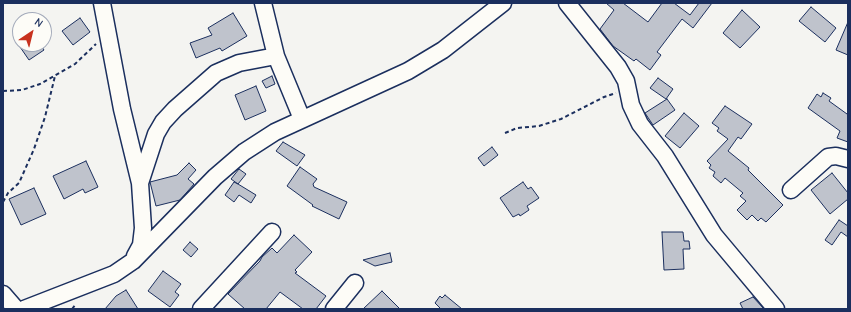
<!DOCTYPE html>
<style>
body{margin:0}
#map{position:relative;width:851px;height:312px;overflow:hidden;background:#f4f4f1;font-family:"Comic Neue",sans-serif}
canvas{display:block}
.frame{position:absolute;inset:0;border:4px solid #1b2f5e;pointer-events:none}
.north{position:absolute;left:12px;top:12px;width:40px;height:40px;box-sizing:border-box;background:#fdfcf7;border:1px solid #a3aaba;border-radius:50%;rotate:35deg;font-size:11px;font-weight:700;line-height:16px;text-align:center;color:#1b2f5e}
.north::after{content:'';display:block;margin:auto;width:14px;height:18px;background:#c8321e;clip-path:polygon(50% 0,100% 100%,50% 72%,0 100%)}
</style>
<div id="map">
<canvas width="851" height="312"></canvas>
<div class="frame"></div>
<div class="north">N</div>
</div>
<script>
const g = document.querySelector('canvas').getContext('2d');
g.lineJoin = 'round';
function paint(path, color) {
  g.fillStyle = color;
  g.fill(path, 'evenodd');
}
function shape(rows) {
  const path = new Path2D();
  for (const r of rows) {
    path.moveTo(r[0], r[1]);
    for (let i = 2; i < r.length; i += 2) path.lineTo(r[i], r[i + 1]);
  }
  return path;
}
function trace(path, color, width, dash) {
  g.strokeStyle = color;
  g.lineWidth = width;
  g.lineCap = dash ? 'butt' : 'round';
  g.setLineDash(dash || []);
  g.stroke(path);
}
const building = shape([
 [606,3,623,3,648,22,662,3,674,3,690,15,699,3,712,3,693,28,682,19,657,52,661,55,650,70,636,59,634,61,613,46,600,29,614,10,606,3],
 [811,7,836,28,825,42,799,21,811,7],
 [742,10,760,27,740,48,723,33,742,10],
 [233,13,247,36,222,51,220,48,196,58,190,43,212,35,208,28,233,13],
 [80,18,90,32,73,45,62,31,80,18],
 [848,22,848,55,836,50,848,22],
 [18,44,40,44,44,50,29,60,18,44],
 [272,76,275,84,266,88,262,81,272,76],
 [658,78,673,89,666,99,650,88,658,78],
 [256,86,266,111,245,120,235,95,256,86],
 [823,93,831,98,829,101,847,114,848,113,848,142,837,138,840,131,808,108,817,94,821,97,823,93],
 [667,99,675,110,653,125,645,113,667,99],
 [725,106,752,124,741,139,738,137,728,151,749,168,748,170,783,205,766,222,761,218,758,221,752,215,747,220,737,210,746,201,740,196,743,193,725,178,721,183,713,176,715,172,709,168,711,165,707,161,728,139,717,131,719,128,712,123,725,106],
 [684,113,699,126,680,148,665,136,684,113],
 [283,142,305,155,297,166,276,151,283,142],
 [492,147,498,155,484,166,478,158,492,147],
 [86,161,98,187,85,193,83,189,64,199,53,176,86,161],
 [189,163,196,170,188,179,194,184,180,200,156,206,150,182,177,175,189,163],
 [300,167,317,179,313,184,314,187,347,202,339,219,312,206,313,205,287,186,300,167],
 [239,169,246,174,238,184,256,195,251,203,239,195,234,202,225,195,234,182,238,184,231,179,239,169],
 [832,173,848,193,848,199,830,214,811,190,832,173],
 [523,182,528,189,531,187,539,198,527,206,529,210,520,216,519,214,513,217,500,198,523,182],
 [34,188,46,214,21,225,9,199,34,188],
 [839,220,848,226,848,237,841,232,832,245,825,240,839,220],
 [662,232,683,232,684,241,689,241,690,249,683,249,684,269,664,270,662,232],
 [294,235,312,252,295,270,297,272,295,273,326,296,316,309,303,309,280,292,266,309,245,309,228,294,260,261,262,257,272,248,277,253,294,235],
 [190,242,198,249,191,257,183,250,190,242],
 [390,253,392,262,375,266,363,260,390,253],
 [163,271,181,284,175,292,179,295,170,307,148,291,163,271],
 [126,290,138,309,105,309,116,296,126,290],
 [382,291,400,309,363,309,382,291],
 [445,295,462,309,441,309,435,303,440,296,442,298,445,295],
 [753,297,764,309,743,309,740,303,753,297]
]);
paint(building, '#bfc3cc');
trace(building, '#1b2f5e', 1);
const minor = shape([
 [102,3,122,109,140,183,143,228,141,245,135,256],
 [263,3,276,56,302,119],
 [567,3,618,67,626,81,631,105,640,124,665,156,714,235,776,309],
 [140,183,156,134,163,122,175,109,216,73,239,63,276,56],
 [791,190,828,157,836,156,848,159],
 [3,294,16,309],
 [24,309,114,274,133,261,215,177,244,152,275,132,408,71,443,50,503,3],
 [201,309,272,232],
 [334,309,355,283]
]);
trace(minor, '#1b2f5e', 19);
trace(shape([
 [3,91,22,90,40,84,75,64,96,44],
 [505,133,517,128,539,126,561,119,604,97,616,93],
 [3,202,8,193,19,183,34,149,45,117,55,76],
 [72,309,76,304]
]), '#1b2f5e', 2, [4, 3]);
trace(minor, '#fdfcf7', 16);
</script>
